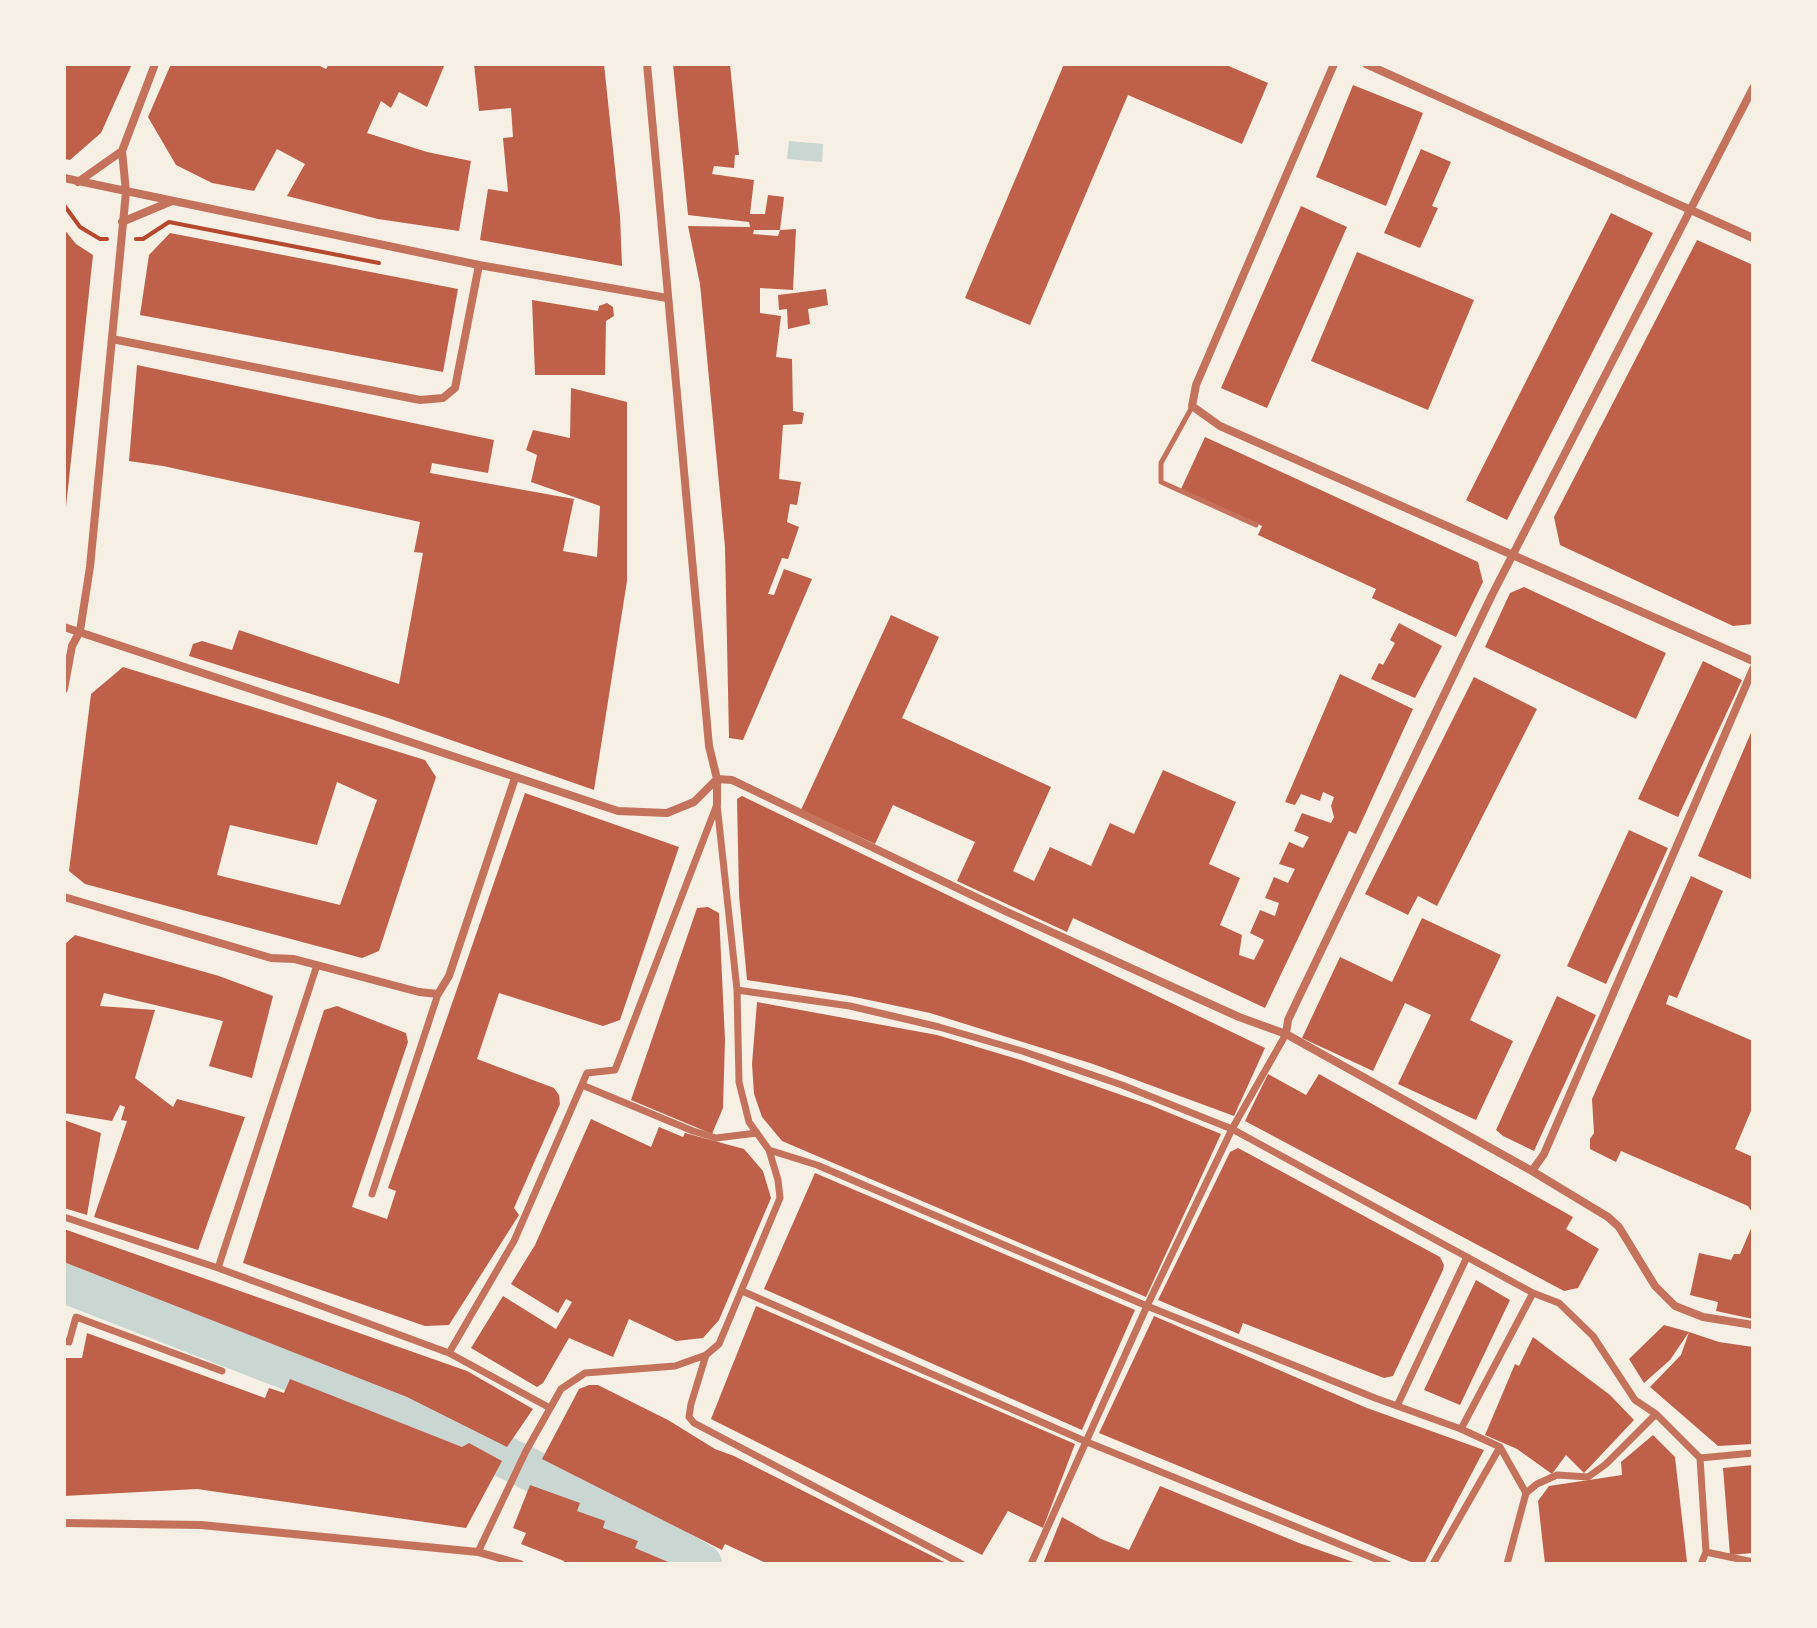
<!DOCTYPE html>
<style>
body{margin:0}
#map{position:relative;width:1817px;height:1628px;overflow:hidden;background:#f6efe4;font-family:"Noto Sans",sans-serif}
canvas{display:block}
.frame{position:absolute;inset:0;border:66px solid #f6efe4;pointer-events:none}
</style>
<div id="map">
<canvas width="1817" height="1628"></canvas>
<div class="frame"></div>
</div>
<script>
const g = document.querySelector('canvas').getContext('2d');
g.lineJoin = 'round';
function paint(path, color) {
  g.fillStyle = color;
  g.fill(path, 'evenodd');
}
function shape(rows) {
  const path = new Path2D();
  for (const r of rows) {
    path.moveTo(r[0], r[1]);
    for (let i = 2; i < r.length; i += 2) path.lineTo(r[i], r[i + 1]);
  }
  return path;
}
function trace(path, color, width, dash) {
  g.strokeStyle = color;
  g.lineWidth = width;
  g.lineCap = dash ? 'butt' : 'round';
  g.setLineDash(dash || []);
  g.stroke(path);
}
paint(shape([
 [789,141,823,144,822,162,787,159]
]), '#c9d6d2');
trace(shape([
 [64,1282,473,1441,543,1476,701,1564]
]), '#c9d6d2', 42);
paint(shape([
 [64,64,132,64,101,133,70,160,64,159],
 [171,64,316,64,326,69,329,64,445,64,427,107,399,92,391,108,381,101,367,133,427,152,471,161,459,231,378,219,287,196,305,164,277,149,254,191,212,183,176,165,148,117],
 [474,64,604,64,620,216,622,266,480,240,488,189,508,192,503,138,513,137,511,108,479,111],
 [673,64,730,64,739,155,735,155,734,168,714,166,712,174,754,180,750,214,765,214,768,195,784,197,780,230,754,230,753,234,778,236,780,230,796,229,793,290,760,288,760,313,781,316,776,357,792,359,793,411,804,413,802,424,783,425,779,479,801,482,797,505,790,504,787,522,799,527,788,559,782,558,768,594,774,595,784,569,812,579,743,740,729,738,725,547,700,284,688,226,750,227,749,222,688,215],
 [1064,64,1224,64,1268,83,1242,144,1128,95,1030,325,965,298],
 [1353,85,1423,113,1386,206,1316,177],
 [1421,149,1451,162,1432,206,1438,208,1420,248,1384,233],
 [1301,206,1347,227,1267,408,1221,388],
 [1611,213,1653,233,1507,520,1466,500],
 [64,229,76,244,93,255,66,507,64,506],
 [170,233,458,289,443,372,140,315,149,255],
 [1697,240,1753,265,1753,624,1733,626,1560,545,1554,517],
 [1357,252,1474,300,1428,410,1311,361],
 [826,289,828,305,808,309,810,324,788,329,787,309,779,310,778,295],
 [532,300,598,311,599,306,607,303,613,307,614,316,606,321,605,375,535,375],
 [137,365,494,440,488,473,432,463,430,473,574,499,563,551,597,557,600,506,531,482,537,455,526,450,533,430,570,438,571,388,627,402,627,581,594,790,385,717,189,656,193,644,202,641,232,650,239,630,399,684,423,553,414,552,420,522,163,466,129,461],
 [1205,437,1478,562,1483,582,1456,637,1372,598,1376,589,1258,535,1262,526,1181,489],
 [1524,587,1666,653,1636,719,1485,647,1510,593],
 [891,615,939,637,902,718,1051,787,1013,871,1034,881,1050,847,1091,866,1110,823,1134,834,1163,770,1236,802,1209,864,1240,878,1220,925,1242,935,1239,955,1254,960,1264,940,1250,933,1260,910,1275,916,1279,903,1265,898,1274,877,1288,883,1295,869,1279,864,1289,842,1303,848,1309,837,1294,831,1302,813,1331,823,1334,817,1331,806,1334,797,1323,792,1320,801,1301,794,1295,805,1285,802,1340,674,1413,709,1356,834,1349,831,1265,1008,1073,918,1067,932,957,881,975,842,893,805,875,844,801,810],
 [1399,623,1442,646,1415,698,1371,679,1379,663,1383,665,1395,643,1390,640],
 [1703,661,1742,680,1678,817,1638,799],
 [123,667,425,760,436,777,379,951,362,958,85,884,69,871,91,694],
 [337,782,377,800,340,905,217,875,230,825,317,845],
 [1474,677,1537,709,1437,906,1418,896,1408,915,1365,894],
 [1753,728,1753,880,1698,856],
 [525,793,679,847,620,1020,603,1026,499,993,477,1059,554,1088,559,1095,560,1104,514,1208,519,1215,449,1325,425,1326,243,1263,324,1010,337,1006,406,1033,408,1042,352,1207,387,1219,396,1191,388,1188],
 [742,796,1265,1048,1234,1116,1093,1064,930,1013,850,996,747,980,739,895,737,799],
 [1629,830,1668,848,1606,984,1567,966],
 [1691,876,1723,891,1677,998,1669,995,1666,1004,1753,1041,1753,1106,1735,1149,1753,1157,1753,1214,1748,1206,1621,1151,1616,1162,1590,1149,1590,1139,1594,1133,1592,1099],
 [708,907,719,913,725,1040,723,1108,712,1134,631,1100,697,908],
 [1422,918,1501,955,1470,1020,1513,1041,1476,1120,1398,1084,1431,1015,1405,1003,1373,1071,1302,1038,1340,957,1392,982],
 [75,935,219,976,273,996,252,1078,209,1066,223,1021,104,993,100,1006,155,1010,135,1078,173,1107,177,1099,245,1117,198,1250,94,1217,127,1121,121,1120,125,1107,120,1105,112,1121,64,1113,64,945],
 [1557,996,1596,1015,1534,1151,1503,1136,1496,1130],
 [757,1002,937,1035,1024,1061,1150,1105,1221,1134,1146,1297,782,1141,762,1117,754,1094,752,1064],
 [1268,1074,1306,1095,1319,1074,1573,1217,1566,1229,1599,1249,1578,1288,1564,1291,1245,1121],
 [591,1119,651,1147,659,1127,683,1137,685,1133,744,1149,763,1171,771,1198,719,1320,703,1338,676,1341,629,1319,613,1357,569,1338,543,1383,537,1387,471,1348,503,1296,556,1329,572,1302,566,1299,558,1313,511,1284,535,1245],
 [64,1120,101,1133,87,1215,64,1208],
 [1238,1148,1440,1257,1444,1265,1443,1270,1393,1376,1384,1378,1243,1323,1239,1334,1158,1300,1230,1152],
 [815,1173,1135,1310,1082,1430,764,1289],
 [1753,1224,1753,1319,1716,1311,1718,1302,1690,1295,1699,1253,1731,1260,1734,1254,1740,1254],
 [64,1229,467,1371,533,1409,507,1447,407,1397,64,1262],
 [1476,1280,1510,1300,1460,1405,1424,1390],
 [756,1306,1075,1444,1043,1528,1008,1511,982,1555,711,1419],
 [1154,1316,1367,1408,1484,1450,1424,1564,1416,1564,1099,1433],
 [1664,1325,1689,1332,1670,1360,1644,1383,1629,1359],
 [1689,1332,1719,1342,1753,1347,1753,1444,1718,1446,1650,1387,1681,1355],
 [87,1333,265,1398,269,1388,284,1393,290,1379,462,1447,469,1443,502,1461,466,1528,197,1489,64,1496,64,1358,82,1358],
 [1533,1337,1610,1395,1634,1420,1584,1473,1566,1455,1552,1474,1517,1449,1485,1435,1515,1364,1519,1366],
 [589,1385,598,1385,668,1420,715,1449,734,1456,948,1564,768,1564,725,1544,722,1550,542,1459,579,1389],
 [1653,1435,1675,1457,1687,1562,1545,1564,1538,1501,1549,1486,1622,1475,1621,1462],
 [1753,1465,1753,1553,1730,1555,1723,1468],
 [530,1485,580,1503,577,1511,605,1521,603,1528,638,1541,635,1548,673,1564,563,1564,564,1561,521,1544,526,1533,513,1528],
 [1160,1486,1299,1543,1359,1564,1043,1564,1062,1517,1101,1539,1129,1550]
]), '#bf614a');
trace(shape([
 [64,205,80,227,100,239,107,239],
 [136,239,143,239,169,222,379,263]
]), '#b5482f', 4);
trace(shape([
 [1192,407,1161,463,1161,482,1256,525]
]), '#c5725c', 5);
trace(shape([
 [737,990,850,1006,939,1027,1022,1051,1122,1085,1232,1129,1533,1293,1559,1303,1593,1336,1635,1400,1656,1414,1700,1458,1706,1552,1701,1564],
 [582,1085,693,1131,716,1138,757,1133],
 [769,1150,817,1165,1147,1306,1375,1398,1461,1429,1500,1447,1526,1493,1507,1564],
 [372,1194,438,994],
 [64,1217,218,1268,449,1353,550,1408],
 [218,1268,317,965],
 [742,1291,1087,1442,1388,1564],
 [64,1341,69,1342,76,1317,222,1371],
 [449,1353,514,1241,587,1073,615,1070,716,807],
 [706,1355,691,1404,689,1417,694,1423,962,1564],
 [1397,1406,1467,1257],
 [1461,1429,1533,1293],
 [1700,1458,1753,1453],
 [1526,1493,1537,1484,1557,1475,1588,1477,1606,1464,1656,1414],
 [478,1552,526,1451,561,1389,585,1373,675,1366,706,1355,719,1344,780,1198,778,1180,769,1150,749,1122,739,1082,737,990,717,804],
 [1706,1552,1753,1562],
 [1031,1564,1147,1306,1232,1129,1286,1034],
 [1433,1564,1500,1447]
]), '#c5725c', 7);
trace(shape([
 [647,64,709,746,717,779,717,804],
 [1334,64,1196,385,1192,406,1220,426,1753,661],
 [1366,64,1753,238],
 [64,178,479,265,667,298],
 [78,182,122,151],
 [122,222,172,201],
 [112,339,420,400,443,398,455,388,479,265],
 [64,627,618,811,667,813,694,802,717,779,732,780,1005,911,1239,1017,1286,1034,1532,1171,1608,1217,1619,1227,1655,1286,1675,1306,1703,1317,1753,1325],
 [64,689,72,646,80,631,90,567,126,192,122,151,155,64],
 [64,897,271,958,294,959,419,992,438,994,449,976,515,778],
 [1286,1034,1288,1020,1297,1001,1492,595,1753,88],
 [1532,1171,1544,1154,1753,669],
 [64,1523,201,1525,478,1552,520,1564]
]), '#c5725c', 8);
</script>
